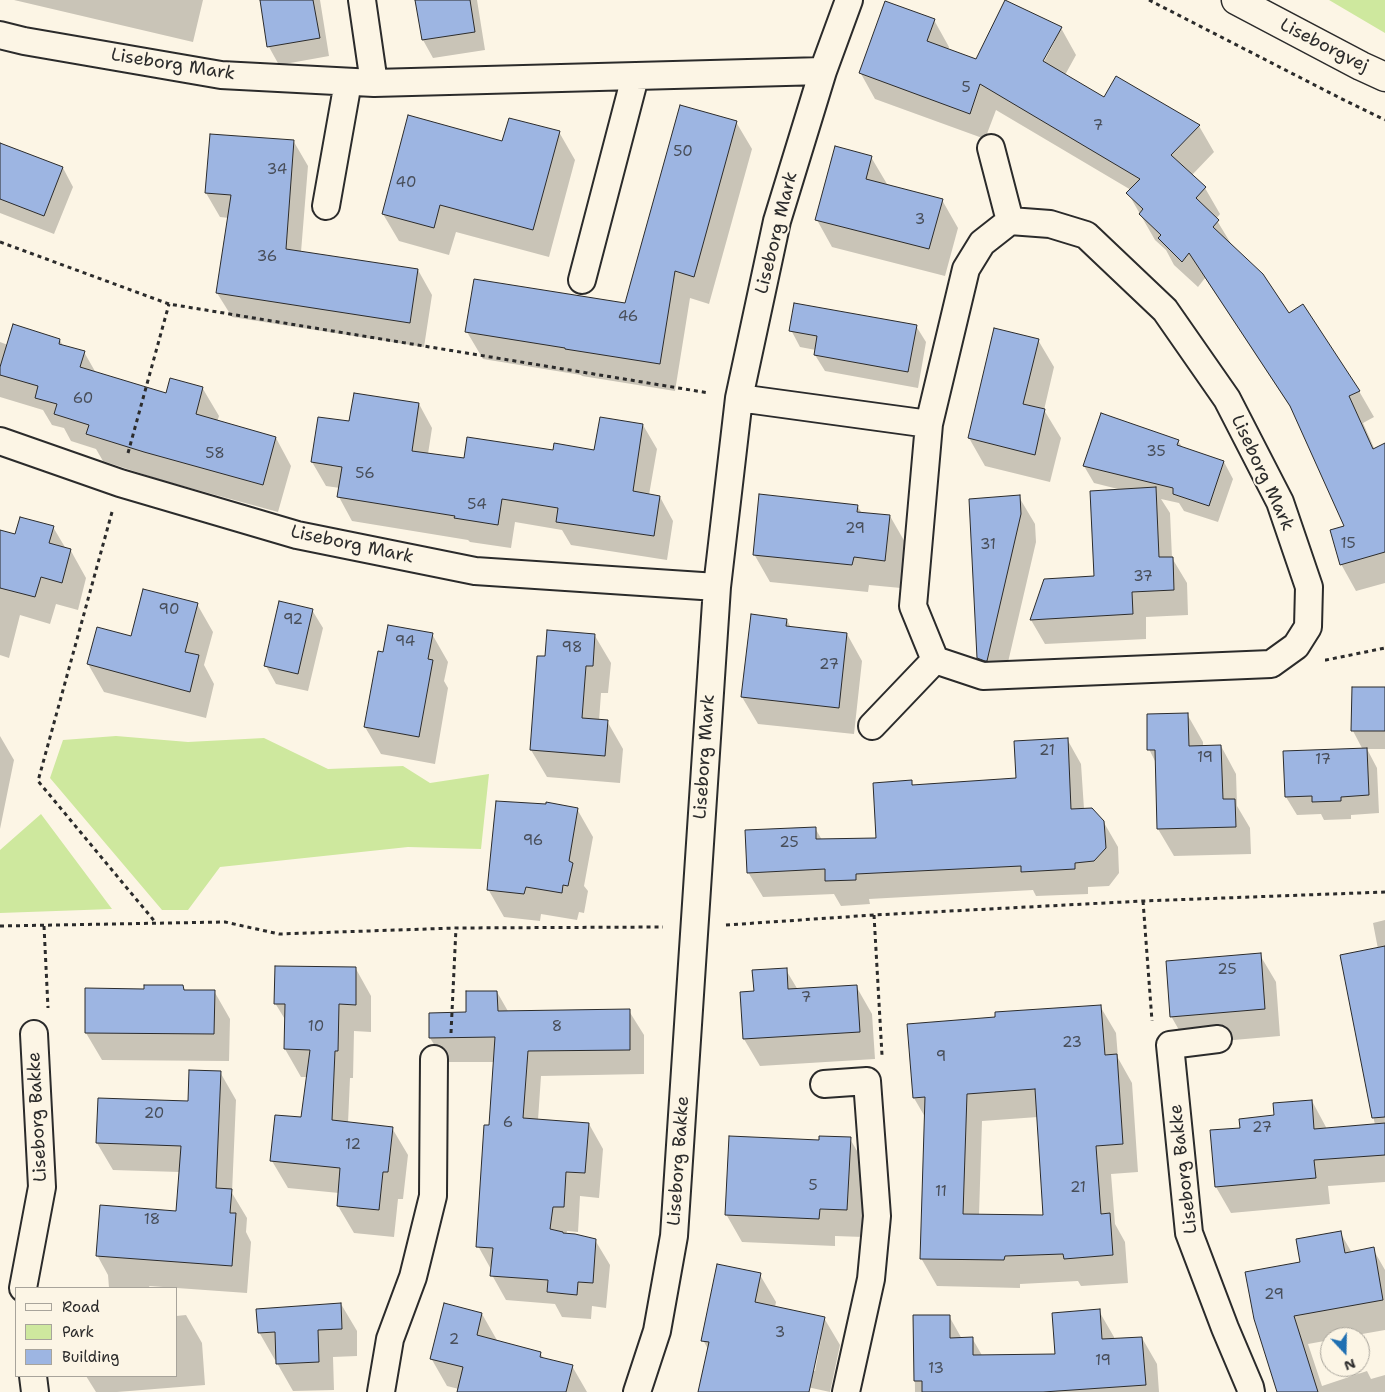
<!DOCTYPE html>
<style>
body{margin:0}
#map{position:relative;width:1385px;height:1392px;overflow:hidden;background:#fcf5e5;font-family:"Shantell Sans",sans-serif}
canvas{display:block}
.legend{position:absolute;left:15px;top:1287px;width:162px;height:90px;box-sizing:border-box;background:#fcf5e5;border:1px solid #a8a49b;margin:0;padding:6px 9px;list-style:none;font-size:15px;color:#2b2b2b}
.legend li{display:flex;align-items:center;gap:10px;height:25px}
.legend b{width:25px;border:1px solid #a8a49b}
.north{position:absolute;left:1320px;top:1327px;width:50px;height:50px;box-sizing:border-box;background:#fcf5e5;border:1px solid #a8a49b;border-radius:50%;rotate:159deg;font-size:14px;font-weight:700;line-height:20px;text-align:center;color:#2b2b2b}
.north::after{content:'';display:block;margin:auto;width:18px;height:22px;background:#1f6fb2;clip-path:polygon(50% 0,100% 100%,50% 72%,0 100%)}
</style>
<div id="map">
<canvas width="1385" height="1392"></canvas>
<ul class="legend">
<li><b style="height:6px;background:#fcf5e5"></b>Road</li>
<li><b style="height:14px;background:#cee89e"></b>Park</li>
<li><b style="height:14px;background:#9db5e2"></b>Building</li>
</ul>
<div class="north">N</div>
</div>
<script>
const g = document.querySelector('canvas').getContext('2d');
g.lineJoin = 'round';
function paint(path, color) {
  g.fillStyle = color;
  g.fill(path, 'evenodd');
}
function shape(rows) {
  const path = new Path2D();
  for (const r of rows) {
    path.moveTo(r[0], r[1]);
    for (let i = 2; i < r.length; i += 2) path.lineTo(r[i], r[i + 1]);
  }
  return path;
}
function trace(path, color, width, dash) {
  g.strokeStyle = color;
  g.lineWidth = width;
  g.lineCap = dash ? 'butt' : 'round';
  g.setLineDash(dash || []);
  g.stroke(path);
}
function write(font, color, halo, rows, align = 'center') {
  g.font = font + ' "Shantell Sans",sans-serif';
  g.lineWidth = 4;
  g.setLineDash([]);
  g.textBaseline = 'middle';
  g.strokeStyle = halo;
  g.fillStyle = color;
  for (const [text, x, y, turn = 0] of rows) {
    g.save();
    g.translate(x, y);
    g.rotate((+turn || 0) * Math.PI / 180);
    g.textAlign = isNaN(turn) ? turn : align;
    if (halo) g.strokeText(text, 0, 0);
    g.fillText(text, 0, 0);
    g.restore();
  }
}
paint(shape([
 [1329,0,1385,0,1385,33],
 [116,736,188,742,264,738,328,769,403,766,430,783,489,774,481,849,408,847,220,867,188,910,162,910,50,778,63,740],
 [41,814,112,909,0,913,0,850]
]), '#cee89e');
paint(shape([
 [14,0,203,0,193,42],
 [261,0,320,0,329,56,279,65,269,47],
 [416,0,477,0,485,50,433,58,423,40],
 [934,20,949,47,948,50,976,61,1061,28,1076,55,1065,75,1104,98,1199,126,1214,152,1192,175,1205,188,1220,214,1216,219,1233,247,1289,315,1359,391,1374,417,1363,423,1375,450,1385,445,1385,583,1356,591,1341,564,1345,527,1296,416,1205,278,1198,287,1174,265,1166,250,1155,240,1128,193,1131,190,996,110,985,139,875,99,860,72],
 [1053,41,1055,41,1041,67,1039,66],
 [736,122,752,149,709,304,690,298,675,391,582,376,581,375,483,359,467,332,626,304],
 [559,132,575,160,549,257,456,232,449,255,399,241,383,214,503,143],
 [294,142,308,166,301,252,418,270,432,295,424,347,232,317,217,293,229,218,220,217,206,193],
 [0,144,63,168,73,187,54,234,0,213],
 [871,157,887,184,886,186,942,200,958,228,945,276,832,247,817,220],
 [916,326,926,342,918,388,825,371,815,355,816,350,800,347,791,330],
 [60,340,63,346,84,352,96,373,167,395,171,380,203,389,219,416,217,422,276,438,291,466,278,512,161,480,103,461,96,449,71,441,64,428,52,425,43,410,0,397,0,342,8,345],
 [1038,340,1054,367,1044,410,1061,438,1050,482,985,466,969,438],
 [419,404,432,428,428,454,465,460,554,452,595,451,643,425,657,449,649,495,660,497,673,521,667,560,571,545,562,530,515,522,511,548,470,542,468,540,352,521,339,497,340,488,326,486,312,462,319,418,350,423],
 [1178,441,1183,448,1224,462,1233,479,1218,522,1184,511,1179,503,1161,499,1170,513,1172,558,1187,583,1188,615,1146,617,1146,639,1045,644,1031,620,1095,577,1122,490,1094,483,1084,466],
 [1019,497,1035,524,1036,542,1002,688,994,686,978,658],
 [857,506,862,513,890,516,906,544,901,588,869,585,868,592,770,582,754,554],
 [53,527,66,549,71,551,86,578,78,610,56,604,50,624,20,615,9,658,0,655,0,531,16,536],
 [197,604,213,632,204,665,214,684,206,718,104,692,88,664,132,637],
 [312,610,323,628,308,691,276,684,266,666],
 [787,620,791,628,847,634,862,661,854,734,758,724,742,697],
 [432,634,448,662,444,681,448,688,435,764,381,754,365,727,384,653],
 [595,636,611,663,608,693,601,693,599,721,607,721,623,749,620,783,547,777,531,750,546,658],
 [1385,688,1385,749,1367,749,1377,768,1379,813,1351,815,1351,819,1324,820,1321,814,1297,815,1286,797,1285,752,1363,750,1353,731],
 [1187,714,1203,742,1203,747,1221,746,1236,774,1237,806,1250,828,1251,854,1174,856,1158,829,1156,763,1149,749],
 [0,736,14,760,0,829],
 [1067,739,1081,764,1084,809,1103,821,1118,847,1119,873,1109,886,1088,887,1088,894,1036,896,1033,890,869,899,870,904,841,906,834,894,763,897,748,872,815,828,822,840,877,839,911,782,914,786,1018,779],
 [577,809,593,837,584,886,588,891,584,913,579,912,577,920,541,914,540,921,504,917,488,889],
 [1385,920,1385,1182,1328,1186,1330,1204,1231,1213,1216,1187,1241,1129,1312,1101,1327,1129,1375,1125,1341,956,1378,949,1373,923],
 [1260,955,1276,982,1280,1036,1187,1044,1171,1016],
 [356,969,371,996,371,1032,354,1031,353,1078,350,1078,348,1123,392,1128,408,1155,403,1199,398,1199,394,1237,354,1233,338,1206,339,1193,288,1188,272,1161,302,1118,308,1077,301,1077,285,1049,286,1021,275,1003],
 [786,970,798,990,856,986,872,1014,875,1059,760,1066,744,1039,755,993],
 [183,986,185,991,214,991,230,1019,229,1061,102,1060,86,1033,146,990],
 [497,992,509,1013,629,1011,644,1035,644,1074,541,1076,538,1120,589,1124,603,1149,599,1198,580,1196,578,1232,567,1231,566,1235,595,1240,610,1265,606,1308,592,1306,591,1319,562,1317,555,1304,506,1300,492,1275,492,1271,478,1246,490,1126,495,1062,445,1062,430,1038,468,1013],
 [1100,1006,1116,1033,1118,1058,1132,1083,1138,1172,1111,1174,1115,1224,1125,1242,1128,1283,1081,1286,1078,1281,1020,1284,1020,1288,937,1286,921,1258,925,1117,914,1098,997,1018],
 [1038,1117,1044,1216,979,1215,982,1121],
 [220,1072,236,1100,232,1193,247,1218,246,1232,251,1242,247,1293,149,1286,150,1288,109,1288,108,1275,97,1255,177,1212,180,1172,113,1170,97,1143,189,1102],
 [850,1139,866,1166,863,1237,835,1236,835,1246,742,1242,726,1214,820,1141],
 [1340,1232,1352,1253,1373,1249,1385,1270,1385,1330,1345,1337,1330,1337,1330,1340,1308,1344,1322,1386,1367,1371,1371,1379,1385,1375,1385,1392,1278,1392,1302,1263],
 [760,1275,776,1302,775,1307,824,1318,840,1345,830,1392,757,1376,753,1392,699,1392,709,1351,703,1340],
 [819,1339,821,1339,815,1371,812,1371],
 [341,1304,357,1331,357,1356,333,1357,334,1390,293,1391,277,1363,277,1360,275,1360,259,1332],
 [1099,1311,1114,1337,1114,1340,1142,1338,1157,1364,1159,1392,915,1392,914,1317,949,1316,962,1339,972,1338,983,1357,1056,1356],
 [482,1314,498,1342,540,1353,544,1359,572,1366,587,1392,458,1392,459,1389,447,1386,431,1358],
 [186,1315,202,1343,205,1385,117,1392,96,1392,86,1376,176,1376,176,1316]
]), '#0003');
const building = shape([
 [260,0,313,0,320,38,267,47,260,0],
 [415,0,470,0,475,32,422,40,415,0],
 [1005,0,1062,27,1043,61,1104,97,1116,76,1200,125,1171,155,1206,187,1196,198,1219,220,1213,227,1263,274,1289,313,1303,304,1360,391,1349,396,1373,449,1385,443,1385,552,1340,565,1330,530,1344,526,1290,406,1189,253,1182,262,1158,238,1161,235,1139,214,1143,209,1126,193,1140,179,980,84,970,114,859,73,885,1,935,19,927,41,976,59,1005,0],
 [680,105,737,121,694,277,675,271,660,364,565,349,565,348,465,332,474,279,625,303,680,105],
 [408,115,502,141,509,118,560,131,533,230,440,205,434,228,382,214,408,115],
 [210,134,294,140,286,249,418,269,410,323,216,293,231,195,205,193,210,134],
 [0,143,63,167,44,216,0,199,0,143],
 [835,146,872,156,866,179,943,199,929,249,815,220,835,146],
 [794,303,917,325,908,372,814,355,817,336,789,331,794,303],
 [13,324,60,339,59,344,85,351,80,367,166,393,170,378,203,387,196,414,276,437,263,485,144,452,86,434,89,425,54,414,57,404,35,398,38,386,0,375,0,367,13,324],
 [994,328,1039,339,1023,404,1045,409,1035,455,968,438,994,328],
 [354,393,419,403,412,451,464,458,467,437,553,450,554,443,594,450,600,417,643,424,633,491,660,496,654,536,556,522,558,508,502,499,498,525,454,518,455,516,337,497,342,467,311,462,318,417,349,421,354,393],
 [1101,413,1179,440,1177,445,1224,461,1209,506,1173,494,1173,488,1083,466,1101,413],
 [1156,487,1159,557,1173,557,1174,590,1132,592,1133,614,1030,620,1044,579,1094,576,1090,491,1156,487],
 [759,494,858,505,857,512,890,515,885,561,854,557,852,565,753,555,759,494],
 [1020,495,1021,514,987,661,985,661,977,658,969,499,1020,495],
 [20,517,54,526,49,543,71,549,62,583,41,577,35,597,0,588,0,530,15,534,20,517],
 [143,589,198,603,185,652,199,655,190,692,87,664,97,627,131,636,143,589],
 [279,601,313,609,298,674,264,666,279,601],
 [751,614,787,619,786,626,847,633,839,708,741,697,751,614],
 [388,625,433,633,428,659,433,660,419,737,364,727,378,651,383,652,388,625],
 [547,630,595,634,593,666,586,666,582,718,608,720,605,756,530,750,537,656,545,656,547,630],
 [1352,687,1385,687,1385,731,1351,731,1352,687],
 [1188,713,1189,746,1221,745,1223,799,1235,799,1236,827,1157,829,1155,750,1147,750,1147,714,1188,713],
 [1068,738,1071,809,1092,808,1104,821,1106,848,1094,861,1075,863,1075,869,1021,872,1021,866,856,874,856,880,825,881,825,869,747,873,745,830,816,827,816,839,876,838,873,783,912,780,912,785,1016,778,1014,741,1068,738],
 [1367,748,1369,795,1341,797,1341,801,1312,802,1312,796,1285,797,1283,751,1367,748],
 [496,801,546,804,546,802,578,808,569,861,573,863,568,886,563,885,562,893,526,887,524,894,487,890,496,801],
 [1385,946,1385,1117,1372,1118,1340,955,1385,946],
 [1261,953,1265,1009,1170,1017,1166,961,1261,953],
 [275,966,356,967,356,1005,339,1004,338,1051,335,1051,332,1120,393,1127,388,1172,383,1172,379,1210,337,1206,340,1168,270,1161,275,1115,301,1117,310,1050,284,1049,285,1004,274,1004,275,966],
 [787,968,788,989,857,985,860,1032,743,1039,740,992,754,991,752,970,787,968],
 [144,985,183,985,184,990,215,990,214,1034,85,1033,85,988,144,989,144,985],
 [466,991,497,991,498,1011,630,1009,630,1050,528,1051,523,1118,589,1123,585,1173,566,1172,564,1207,553,1207,550,1229,563,1232,563,1233,575,1234,596,1239,593,1283,578,1282,577,1295,547,1292,548,1280,490,1276,493,1248,476,1247,484,1125,489,1125,495,1037,429,1038,429,1013,466,1012,466,991],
 [1101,1005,1105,1055,1117,1054,1123,1144,1096,1146,1101,1214,1110,1213,1113,1255,1064,1259,1063,1254,1005,1256,1004,1260,920,1259,925,1097,913,1098,907,1024,995,1017,995,1012,1101,1005],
 [1035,1089,1043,1215,963,1214,967,1094,1035,1089],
 [189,1070,221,1071,216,1188,232,1189,230,1213,236,1213,232,1266,96,1256,100,1205,176,1211,181,1146,96,1143,98,1098,188,1101,189,1070],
 [1312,1100,1314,1129,1385,1123,1385,1155,1314,1160,1316,1178,1215,1187,1210,1130,1240,1128,1239,1119,1274,1115,1273,1103,1312,1100],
 [729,1136,819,1140,819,1136,851,1137,847,1210,820,1209,819,1219,725,1215,729,1136],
 [1341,1231,1345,1253,1374,1247,1383,1300,1294,1316,1318,1392,1277,1392,1254,1319,1245,1272,1300,1262,1296,1239,1341,1231],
 [717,1264,761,1273,755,1302,825,1317,809,1392,698,1392,709,1342,701,1341,717,1264],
 [341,1303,342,1329,318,1330,319,1362,276,1364,275,1332,258,1333,256,1309,341,1303],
 [444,1303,482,1313,477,1335,541,1352,540,1357,573,1365,566,1392,457,1392,463,1367,430,1359,444,1303],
 [1100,1309,1102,1339,1142,1337,1146,1385,1043,1392,922,1392,922,1381,914,1381,913,1315,950,1315,950,1338,973,1337,973,1355,1055,1354,1052,1313,1100,1309]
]);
paint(building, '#9db5e2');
trace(building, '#2b2b2b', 1);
const minor = shape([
 [362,0,374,83],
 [0,35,24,41,221,75,374,83,823,71],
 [991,148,1010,221],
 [326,206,348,82],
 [582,280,635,77],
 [739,398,929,424,913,606,935,660,983,676,1271,664,1296,646,1308,627,1309,587,1280,502,1227,399,1165,310,1086,235,1050,224,1010,221,982,243,966,269,929,424],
 [0,441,120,483,297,535,475,571,717,587],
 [872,726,935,660],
 [1218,1039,1170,1045,1189,1233,1225,1328,1250,1387,1251,1392],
 [824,1084,867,1081,877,1216,871,1279,846,1392],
 [23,1288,42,1187,34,1034],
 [33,1376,35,1392],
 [381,1392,390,1339,413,1277,433,1196,434,1059],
 [637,1392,657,1331,674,1236,717,587,739,398,777,221,823,71,849,0]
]);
const tertiary = shape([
 [1236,0,1361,66,1385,77]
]);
trace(minor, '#2b2b2b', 30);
trace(tertiary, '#2b2b2b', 31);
trace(shape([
 [1149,0,1340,98,1385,120],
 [0,242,169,304,709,393],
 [128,453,169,304],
 [112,512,38,781,156,923],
 [1325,660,1326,660,1385,648],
 [1143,901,1152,1021],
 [874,915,882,1055],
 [726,925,874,915,1143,901,1385,892],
 [0,926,225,922,279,934,456,928,663,927],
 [44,926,48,1008],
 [451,1033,456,928]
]), '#2b2b2b', 3, [4, 4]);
trace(minor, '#fcf5e5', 26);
trace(tertiary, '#fcf5e5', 28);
write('15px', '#484e59', null, [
 ["5",966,88],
 ["7",1098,126],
 ["50",683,152],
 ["34",277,170],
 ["40",406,183],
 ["3",920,220],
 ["36",267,257],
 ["46",628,317],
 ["60",83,399],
 ["35",1156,452],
 ["58",215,454],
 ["56",365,474],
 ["54",477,505],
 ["29",855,529],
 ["15",1348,544],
 ["31",988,545],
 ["37",1143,577],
 ["90",169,610],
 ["92",293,620],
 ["94",405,642],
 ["98",572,648],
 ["27",829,665],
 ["21",1047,751],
 ["19",1205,758],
 ["17",1323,760],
 ["96",533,841],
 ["25",789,843],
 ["25",1227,970],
 ["7",806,998],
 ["10",316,1027],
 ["8",557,1027],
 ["23",1072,1043],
 ["9",941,1057],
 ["20",154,1114],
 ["6",508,1123],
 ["27",1262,1128],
 ["12",353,1145],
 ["5",813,1186],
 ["21",1078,1188],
 ["11",941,1192],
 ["18",152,1220],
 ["29",1274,1295],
 ["3",780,1333],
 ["2",454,1340],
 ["19",1103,1361],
 ["13",936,1369]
]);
write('18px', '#2b2b2b', '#fcf5e5', [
 ["Liseborgvej",1324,46,27],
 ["Liseborg Mark",173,65,9],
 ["Liseborg Mark",777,233,-76],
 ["Liseborg Mark",1262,473,65],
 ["Liseborg Mark",352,545,12],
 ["Liseborg Mark",705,757,-86],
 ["Liseborg Bakke",38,1117,-93],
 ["Liseborg Bakke",679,1161,-86],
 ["Liseborg Bakke",1184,1169,-97]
]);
</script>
